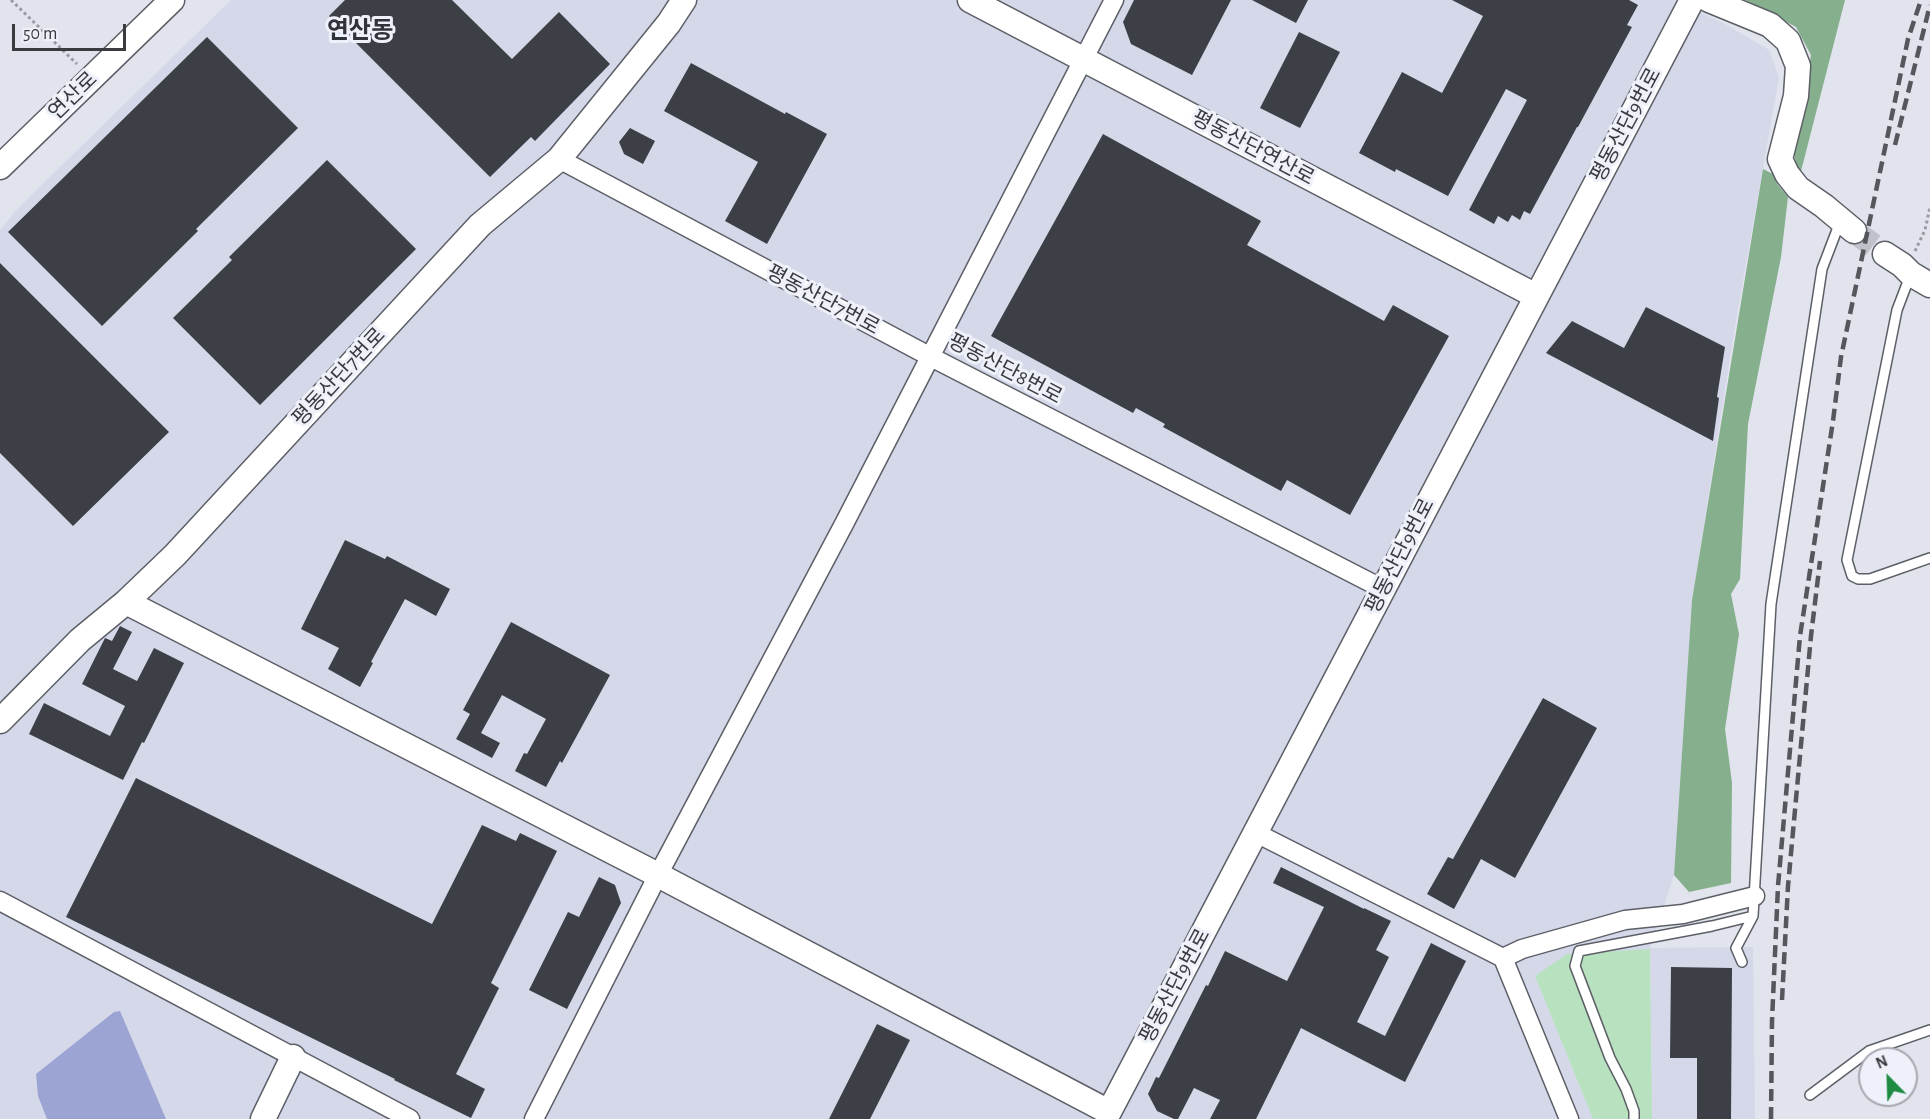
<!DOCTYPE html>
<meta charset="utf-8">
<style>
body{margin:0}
#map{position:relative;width:1930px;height:1119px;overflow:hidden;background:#e1e3ed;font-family:"Alegreya Sans",sans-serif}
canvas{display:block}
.north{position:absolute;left:1858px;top:1047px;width:60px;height:60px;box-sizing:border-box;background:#eef0fa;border:2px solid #a6a8af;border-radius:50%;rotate:337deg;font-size:16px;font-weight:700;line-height:24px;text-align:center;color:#3a3b3f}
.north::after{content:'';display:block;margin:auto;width:21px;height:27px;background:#1e8b42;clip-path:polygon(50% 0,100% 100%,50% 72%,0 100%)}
.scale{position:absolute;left:12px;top:24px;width:114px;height:27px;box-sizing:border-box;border:3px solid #3a3b3f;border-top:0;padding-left:8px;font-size:18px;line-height:21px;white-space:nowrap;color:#3a3b3f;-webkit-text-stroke:4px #eef0fa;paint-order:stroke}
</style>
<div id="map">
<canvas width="1930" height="1119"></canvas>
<div class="north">N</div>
<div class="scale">50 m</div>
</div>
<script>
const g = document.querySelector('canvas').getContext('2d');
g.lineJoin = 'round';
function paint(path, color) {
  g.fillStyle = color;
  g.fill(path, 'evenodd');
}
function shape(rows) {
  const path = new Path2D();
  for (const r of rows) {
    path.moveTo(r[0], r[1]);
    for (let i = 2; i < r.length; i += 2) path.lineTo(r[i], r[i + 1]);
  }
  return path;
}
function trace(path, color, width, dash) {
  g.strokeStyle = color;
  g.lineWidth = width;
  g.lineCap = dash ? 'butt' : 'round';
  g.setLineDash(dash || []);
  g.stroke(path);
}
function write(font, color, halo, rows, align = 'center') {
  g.font = font + ' "Alegreya Sans","Noto Sans KR",sans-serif';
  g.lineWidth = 6;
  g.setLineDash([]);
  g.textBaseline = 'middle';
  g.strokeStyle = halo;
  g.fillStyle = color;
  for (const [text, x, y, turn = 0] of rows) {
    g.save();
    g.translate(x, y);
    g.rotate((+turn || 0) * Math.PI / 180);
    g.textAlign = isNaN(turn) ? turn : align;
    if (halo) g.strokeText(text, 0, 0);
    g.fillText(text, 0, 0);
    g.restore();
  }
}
paint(shape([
 [231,0,1674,0,1725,24,1769,50,1779,77,1735,326,1692,600,1674,875,1650,948,1753,947,1755,1119,1652,1119,1650,949,1535,976,1593,1119,0,1119,0,230,18,208]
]), '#d4d8e9');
paint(shape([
 [1650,949,1652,1119,1593,1119,1535,976,1567,954]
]), '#b8e2bf');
paint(shape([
 [1745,0,1845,0,1800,175,1794,155,1811,55,1796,27],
 [1763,169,1773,174,1778,185,1788,197,1781,257,1748,424,1740,579,1731,594,1739,634,1725,729,1732,783,1731,883,1689,892,1674,875,1692,600]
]), '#86b08d');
paint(shape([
 [120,1011,166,1119,47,1119,38,1096,36,1074,114,1012]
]), '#9ba4d3');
paint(shape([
 [345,0,452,0,512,59,559,12,610,64,535,141,531,137,490,177,329,16],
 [1134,0,1231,0,1192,75,1131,44,1123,22],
 [1252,0,1308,0,1296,23],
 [1452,0,1629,0,1638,5,1627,25,1632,27,1578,127,1577,127,1530,214,1524,211,1520,220,1512,215,1508,222,1498,216,1494,224,1469,210,1527,100,1506,89,1448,196,1396,169,1395,172,1359,153,1402,72,1442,93,1483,16],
 [1299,32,1340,52,1300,128,1260,108],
 [207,37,298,128,196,229,198,231,102,326,8,232],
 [691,63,785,114,786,112,827,134,767,244,725,221,758,162,664,111],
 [630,128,655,141,643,164,624,154,619,142],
 [1103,134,1261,221,1247,245,1384,321,1393,305,1449,336,1350,515,1287,480,1281,491,1163,427,1165,424,1136,408,1133,413,991,336],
 [327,160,416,249,260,405,173,318,232,260,229,257],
 [0,263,169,432,73,526,0,453],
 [1646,307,1725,347,1717,397,1719,398,1713,441,1546,353,1572,321,1624,348],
 [345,540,385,559,387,556,450,589,436,616,405,599,371,662,373,663,360,687,328,669,339,648,301,629],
 [511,622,610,675,562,763,560,761,546,787,515,771,524,753,527,754,546,719,502,695,481,733,500,743,492,758,456,739,470,714,463,710],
 [120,626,132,632,113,669,137,681,154,648,184,663,144,743,142,742,123,780,29,734,44,703,110,736,125,706,82,684,105,638,112,641],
 [1543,698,1597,728,1515,878,1481,859,1454,909,1427,894,1448,857,1453,859],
 [136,778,432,924,482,825,516,841,520,833,557,851,491,983,499,988,456,1074,485,1089,471,1118,394,1080,395,1079,66,917],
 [1281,867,1364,909,1364,908,1391,921,1376,950,1389,957,1357,1022,1385,1036,1431,943,1466,961,1405,1082,1301,1028,1256,1119,1210,1119,1220,1100,1194,1088,1178,1119,1174,1119,1157,1111,1148,1094,1156,1077,1159,1078,1206,985,1208,986,1225,951,1287,981,1324,907,1273,883],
 [599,877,615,885,621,903,567,1009,529,990,568,912,579,917],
 [1671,967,1732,968,1731,1119,1697,1119,1697,1058,1670,1058],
 [877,1024,910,1040,870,1119,829,1119]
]), '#3d3f46');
trace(shape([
 [1854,231,1885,254]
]), '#c0c1ca', 24, [24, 12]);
const lane = shape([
 [1910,276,1897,310,1847,560,1852,576,1858,579,1870,579,1930,558],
 [1742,962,1736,948,1753,916,1771,604,1822,269,1840,222],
 [1810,1095,1869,1051,1930,1030],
 [1634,1119,1634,1111,1626,1089,1610,1058,1575,966,1579,951,1712,926,1753,916]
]);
const street = shape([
 [559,159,929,356,1383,589],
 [1256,833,1503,958],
 [0,901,410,1119],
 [534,1119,658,875,844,524,1114,0],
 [1569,1119,1503,958,1522,949,1625,920,1683,914,1755,896]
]);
const secondary = shape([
 [970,0,1536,296],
 [1709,0,1770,25,1788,41,1798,66,1796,96,1780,159,1787,174,1798,188,1824,206,1854,231],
 [0,167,172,0],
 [1885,254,1902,265,1911,274,1930,285],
 [126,602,658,875,1109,1112,1692,0],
 [0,721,80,640,126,602,175,555,480,225,559,159,669,23,684,0],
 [263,1119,293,1057]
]);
trace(lane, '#5d5f67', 12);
trace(street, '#5d5f67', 21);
trace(secondary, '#5d5f67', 27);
trace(shape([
 [11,0,77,64],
 [1915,251,1925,230,1930,207]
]), '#999ba2', 3, [3, 3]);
trace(lane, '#fff', 9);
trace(street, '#fff', 18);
trace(secondary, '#fff', 24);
trace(shape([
 [1895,145,1930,5],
 [1782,1000,1788,886,1811,636,1820,561],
 [1771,1119,1772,1021,1778,886,1800,636,1833,421,1841,357,1908,39,1921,0]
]), '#56575c', 4.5, [12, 6]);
write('21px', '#3a3b3f', '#eef0fa', [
 ["연산로",73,96,-44],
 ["평동산단9번로",1626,125,-62],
 ["평동산단연산로",1253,148,28],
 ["평동산단7번로",823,300,28],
 ["평동산단8번로",1005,369,28],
 ["평동산단7번로",339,377,-47],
 ["평동산단9번로",1400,556,-63],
 ["평동산단9번로",1175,986,-62]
]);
write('bold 24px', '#31333a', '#eef0fa', [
 ["연산동",360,31]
]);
</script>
